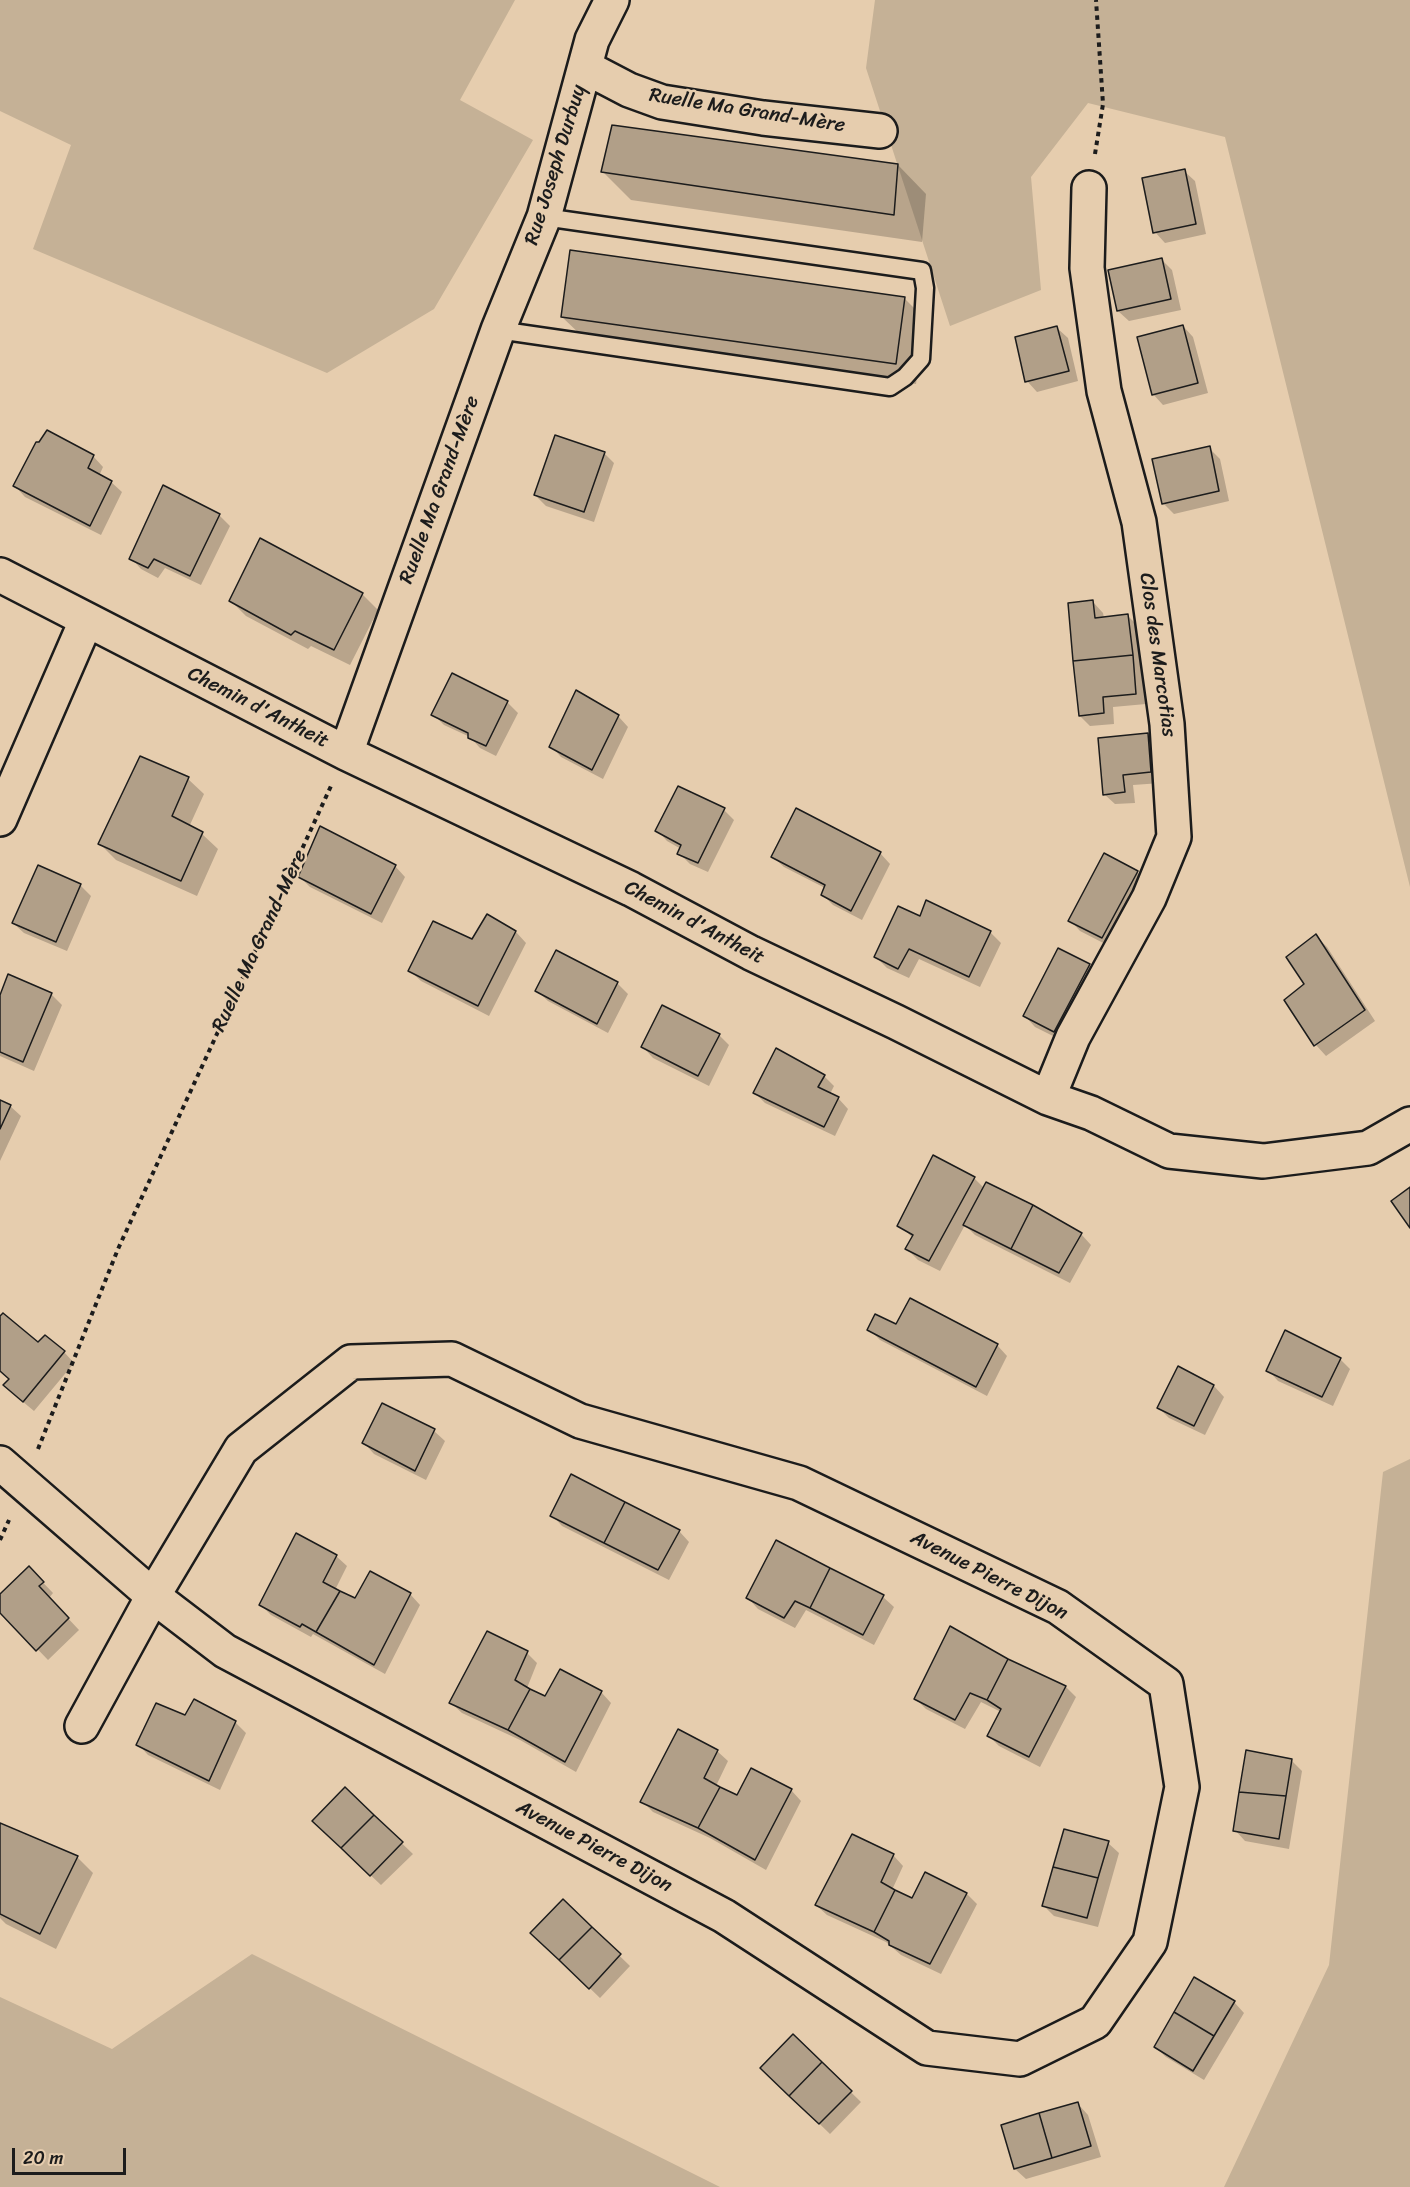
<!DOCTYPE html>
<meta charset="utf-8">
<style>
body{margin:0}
#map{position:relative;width:1410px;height:2187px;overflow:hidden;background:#e6cdae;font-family:Sriracha,sans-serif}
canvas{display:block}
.scale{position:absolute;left:12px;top:2148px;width:114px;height:27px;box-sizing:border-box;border:3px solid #1c1c1c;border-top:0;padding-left:8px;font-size:18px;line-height:21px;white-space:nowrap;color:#1c1c1c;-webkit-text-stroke:4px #e6cdae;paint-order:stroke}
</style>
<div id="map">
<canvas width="1410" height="2187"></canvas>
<div class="scale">20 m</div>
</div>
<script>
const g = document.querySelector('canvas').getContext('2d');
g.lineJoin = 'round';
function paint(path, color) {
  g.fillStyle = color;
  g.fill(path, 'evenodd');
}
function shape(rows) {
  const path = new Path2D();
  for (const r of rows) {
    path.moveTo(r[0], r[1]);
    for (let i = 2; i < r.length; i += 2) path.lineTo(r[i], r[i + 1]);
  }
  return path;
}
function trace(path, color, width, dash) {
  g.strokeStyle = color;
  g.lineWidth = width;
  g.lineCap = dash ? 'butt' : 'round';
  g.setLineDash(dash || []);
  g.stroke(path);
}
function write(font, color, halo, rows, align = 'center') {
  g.font = font + ' Sriracha,sans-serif';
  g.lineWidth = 5;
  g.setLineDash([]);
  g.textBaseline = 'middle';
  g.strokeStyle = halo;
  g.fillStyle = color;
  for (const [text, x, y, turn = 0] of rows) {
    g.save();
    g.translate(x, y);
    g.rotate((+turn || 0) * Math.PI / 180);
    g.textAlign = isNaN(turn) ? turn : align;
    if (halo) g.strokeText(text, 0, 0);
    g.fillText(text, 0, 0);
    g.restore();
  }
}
paint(shape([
 [0,0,515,0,460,100,533,140,434,309,327,373,33,249,71,145,0,111],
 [875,0,1410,0,1410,887,1225,137,1088,103,1031,177,1041,290,950,326,866,68],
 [1410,1459,1410,2187,1224,2187,1329,1965,1383,1472],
 [252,1954,720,2187,0,2187,0,1997,112,2049]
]), '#c5b196');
paint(shape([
 [898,165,926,194,922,242,631,200,603,172],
 [1184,171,1195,181,1206,234,1165,243,1155,232],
 [1161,259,1172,270,1181,310,1129,321,1118,311],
 [904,298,925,319,916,384,583,337,562,317],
 [1183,326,1193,337,1208,393,1163,405,1153,394],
 [1057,328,1068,338,1078,381,1037,392,1027,381],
 [1209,448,1220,459,1229,501,1174,514,1163,503],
 [604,453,614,463,594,522,546,506,535,495],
 [93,456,103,467,99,476,111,482,122,492,101,535,25,497,15,486],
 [219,515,230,526,201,585,165,568,158,578,141,569,131,558],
 [362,594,378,610,350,665,311,646,308,649,246,616,231,601],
 [1093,602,1103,613,1104,618,1128,616,1138,626,1146,704,1113,707,1114,724,1090,726,1080,716],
 [507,702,518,713,496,756,480,748,470,737,444,725,433,714],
 [618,716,628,727,603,779,561,757,551,746],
 [1147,734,1158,745,1161,783,1133,785,1135,803,1115,804,1104,794],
 [188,779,204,794,189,827,202,834,218,849,197,896,116,860,100,844],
 [724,810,734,820,708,872,690,864,679,853,681,849,667,841,657,830],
 [880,853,890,864,862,920,833,905,822,894,825,888,784,867,773,857],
 [395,866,405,877,382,923,310,887,300,877],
 [38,867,81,886,91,896,67,951,24,933,13,923],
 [1137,872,1147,882,1113,948,1080,931,1070,920],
 [487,916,516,932,526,943,489,1016,421,981,410,971,473,941],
 [920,918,990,932,1001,943,980,987,919,959,909,978,887,968,876,957],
 [1316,936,1327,947,1375,1021,1326,1056,1316,1045,1286,1000,1306,984],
 [557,952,617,983,628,994,608,1033,548,1001,537,991],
 [1089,965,1100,976,1065,1042,1035,1027,1025,1016],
 [9,976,51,994,62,1005,34,1071,0,1056,0,999],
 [719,1035,729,1045,709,1086,653,1058,643,1047],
 [824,1076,834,1086,830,1094,838,1098,848,1109,835,1136,765,1103,755,1093],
 [0,1101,10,1106,21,1116,0,1161],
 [974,1178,984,1188,1081,1234,1091,1245,1070,1283,975,1235,965,1225,940,1271,918,1260,907,1249,913,1238,899,1225],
 [0,1319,38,1344,64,1352,74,1363,34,1411,16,1396,10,1380,0,1371],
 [897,1326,997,1345,1007,1356,987,1396,880,1340,869,1329],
 [1340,1359,1350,1369,1333,1406,1278,1381,1268,1370],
 [1178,1368,1214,1386,1224,1397,1205,1435,1169,1418,1159,1408],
 [383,1405,434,1431,445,1441,426,1480,374,1454,364,1443],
 [552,1515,679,1531,689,1542,669,1580,562,1526],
 [336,1556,347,1566,335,1590,355,1600,410,1594,420,1605,385,1674,313,1634,311,1637,271,1615,261,1605],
 [29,1568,53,1593,49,1598,79,1630,48,1660,0,1610,0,1596],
 [883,1597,894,1607,874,1645,806,1610,795,1628,758,1609,748,1598],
 [527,1653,537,1663,527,1688,546,1698,601,1692,611,1703,576,1772,520,1740,462,1713,451,1703],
 [1008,1661,1066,1687,1076,1697,1040,1767,999,1746,989,1736,1001,1712,981,1702,965,1729,926,1709,916,1699],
 [235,1722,246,1733,220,1790,148,1755,138,1744],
 [717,1751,728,1761,716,1786,737,1797,791,1790,801,1801,766,1870,710,1838,653,1812,642,1801],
 [1292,1761,1302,1771,1289,1849,1245,1841,1235,1830],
 [345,1789,413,1854,381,1885,324,1831],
 [0,1824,77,1857,93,1873,56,1949,6,1924,0,1918],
 [1108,1843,1119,1853,1098,1927,1054,1916,1044,1906],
 [893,1855,903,1866,892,1890,912,1900,967,1894,977,1904,941,1974,901,1955,886,1942,827,1915,816,1905],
 [563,1901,630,1966,600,1998,543,1943],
 [1234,2002,1244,2013,1204,2080,1166,2057,1155,2047],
 [793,2036,861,2102,830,2134,762,2068],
 [1078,2104,1088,2115,1101,2157,1026,2179,1015,2169]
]), '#0003');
const building = shape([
 [612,125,898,164,894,215,601,172,612,125],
 [1185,169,1196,224,1153,233,1142,178,1185,169],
 [570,250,905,297,896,364,561,317,570,250],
 [1162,258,1171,299,1117,311,1108,270,1162,258],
 [1183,325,1198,383,1152,395,1137,337,1183,325],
 [1057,326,1069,371,1025,382,1015,337,1057,326],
 [47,430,94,455,88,468,112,481,90,526,13,486,36,442,39,442,47,430],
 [555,435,605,452,584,512,534,495,555,435],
 [1210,446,1219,491,1162,504,1152,459,1210,446],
 [163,485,220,514,190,576,154,559,148,568,129,559,163,485],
 [260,538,363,593,334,650,295,631,291,635,229,601,260,538],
 [1093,600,1095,618,1128,614,1133,655,1073,661,1068,603,1093,600],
 [1133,655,1136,694,1103,697,1104,713,1079,716,1073,661,1133,655],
 [452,673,508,701,486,746,468,738,468,733,431,715,452,673],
 [576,690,619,715,592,770,549,747,576,690],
 [1148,733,1151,772,1123,775,1125,792,1103,795,1098,738,1148,733],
 [140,756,189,777,172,816,203,832,181,881,98,844,140,756],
 [678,786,725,808,698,863,677,854,681,845,655,831,678,786],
 [796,808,881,852,851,911,821,895,825,885,771,857,796,808],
 [320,826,396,865,371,914,298,877,320,826],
 [1104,853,1138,871,1102,938,1068,921,1104,853],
 [38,865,81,884,56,942,12,923,38,865],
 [926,900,991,931,969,977,909,949,898,969,874,957,898,906,920,916,926,900],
 [487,914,516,931,478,1006,408,971,433,921,472,939,487,914],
 [1316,934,1365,1010,1314,1046,1284,1000,1304,984,1286,957,1316,934],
 [1058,948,1090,964,1054,1032,1023,1016,1058,948],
 [556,950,618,982,597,1024,535,991,556,950],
 [8,974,52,993,23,1062,0,1052,0,995,8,974],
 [662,1005,720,1034,698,1076,641,1047,662,1005],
 [776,1048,825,1075,818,1087,839,1097,824,1127,753,1093,776,1048],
 [0,1100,11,1105,0,1129,0,1100],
 [933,1155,975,1177,929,1261,905,1249,913,1235,897,1226,933,1155],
 [986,1182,1033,1205,1011,1249,963,1225,986,1182],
 [1410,1187,1410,1228,1391,1201,1410,1187],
 [1033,1205,1082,1233,1059,1273,1011,1249,1033,1205],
 [910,1298,998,1344,976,1387,867,1330,875,1314,896,1324,910,1298],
 [3,1313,38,1342,45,1335,65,1351,23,1402,3,1385,9,1379,0,1371,0,1316,3,1313],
 [1285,1330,1341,1358,1322,1397,1266,1371,1285,1330],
 [1178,1366,1214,1385,1194,1426,1157,1408,1178,1366],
 [382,1403,435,1429,415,1471,362,1443,382,1403],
 [571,1474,625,1502,604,1543,550,1516,571,1474],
 [625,1502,680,1530,658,1570,604,1543,625,1502],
 [296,1533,337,1555,323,1582,340,1591,316,1632,302,1624,300,1627,259,1605,296,1533],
 [776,1540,830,1568,810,1608,795,1601,784,1618,746,1598,776,1540],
 [29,1566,44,1582,39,1586,69,1618,36,1651,0,1613,0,1594,29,1566],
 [830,1568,884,1595,863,1635,810,1608,830,1568],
 [370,1571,411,1593,374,1665,316,1632,340,1591,355,1598,370,1571],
 [950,1626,1008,1659,987,1700,970,1693,955,1720,914,1699,950,1626],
 [487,1631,528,1651,515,1680,530,1689,508,1730,449,1703,487,1631],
 [1008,1659,1066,1686,1029,1757,987,1736,1001,1709,987,1700,1008,1659],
 [560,1669,602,1691,565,1762,508,1730,530,1689,545,1696,560,1669],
 [194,1699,236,1721,209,1781,136,1745,156,1703,185,1715,194,1699],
 [678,1729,718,1750,704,1778,720,1787,698,1828,640,1802,678,1729],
 [1246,1750,1292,1759,1286,1796,1239,1792,1246,1750],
 [751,1768,792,1789,755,1860,698,1828,720,1787,737,1795,751,1768],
 [345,1787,374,1815,341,1848,312,1821,345,1787],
 [1239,1792,1286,1796,1279,1839,1233,1831,1239,1792],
 [374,1815,403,1842,370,1876,341,1848,374,1815],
 [0,1823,78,1856,40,1934,0,1914,0,1823],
 [1064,1829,1109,1841,1098,1878,1053,1867,1064,1829],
 [852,1834,894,1854,881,1882,895,1890,874,1932,815,1905,852,1834],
 [1053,1867,1098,1878,1087,1918,1042,1906,1053,1867],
 [925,1872,967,1893,930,1964,889,1945,889,1941,874,1932,895,1890,912,1898,925,1872],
 [563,1899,592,1927,559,1960,530,1933,563,1899],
 [592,1927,621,1954,589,1989,559,1960,592,1927],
 [1194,1977,1235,2001,1214,2036,1174,2012,1194,1977],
 [1174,2012,1214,2036,1193,2071,1154,2047,1174,2012],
 [793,2034,822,2062,789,2096,760,2068,793,2034],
 [822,2062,852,2091,819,2124,789,2096,822,2062],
 [1078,2102,1091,2146,1052,2158,1039,2113,1078,2102],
 [1039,2113,1052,2158,1014,2169,1001,2125,1039,2113]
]);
paint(building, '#b19f88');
trace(building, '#1c1c1c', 1.5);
const service = shape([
 [498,330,890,387,905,377,921,359,925,288,922,271,544,217]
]);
const minor = shape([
 [585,67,629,90,662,102,763,118,880,131],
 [0,575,346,753,631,889,751,953,896,1022,1048,1098,1091,1113,1169,1151,1263,1161,1368,1148,1410,1124],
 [346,753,498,330,544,217,592,40,612,0],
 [0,819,86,621],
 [1048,1098,1073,1037,1149,898,1174,837,1167,724,1139,522,1104,391,1087,268,1089,188],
 [0,1463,153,1596,225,1651,724,1916,927,2048,1020,2059,1095,2022,1150,1942,1182,1787,1166,1684,1058,1607,799,1483,580,1421,452,1359,351,1362,241,1449,153,1596,82,1726]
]);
trace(service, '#1c1c1c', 21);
trace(minor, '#1c1c1c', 38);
trace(shape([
 [1095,154,1103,104,1096,0],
 [38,1449,118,1249,331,786],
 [0,1540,9,1520]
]), '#1c1c1c', 4, [4.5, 4.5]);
trace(service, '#e6cdae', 16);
trace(minor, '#e6cdae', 33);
write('20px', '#1c1c1c', '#e6cdae', [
 ["Ruelle Ma Grand-Mère",747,111,9],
 ["Rue Joseph Durbuy",556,165,-73],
 ["Ruelle Ma Grand-Mère",440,490,-70],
 ["Clos des Marcotias",1157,655,82],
 ["Chemin d'Antheit",258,708,27],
 ["Chemin d'Antheit",694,923,28],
 ["Ruelle Ma Grand-Mère",260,941,-65],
 ["Avenue Pierre Dijon",989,1576,27],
 ["Avenue Pierre Dijon",594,1847,28]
]);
</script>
